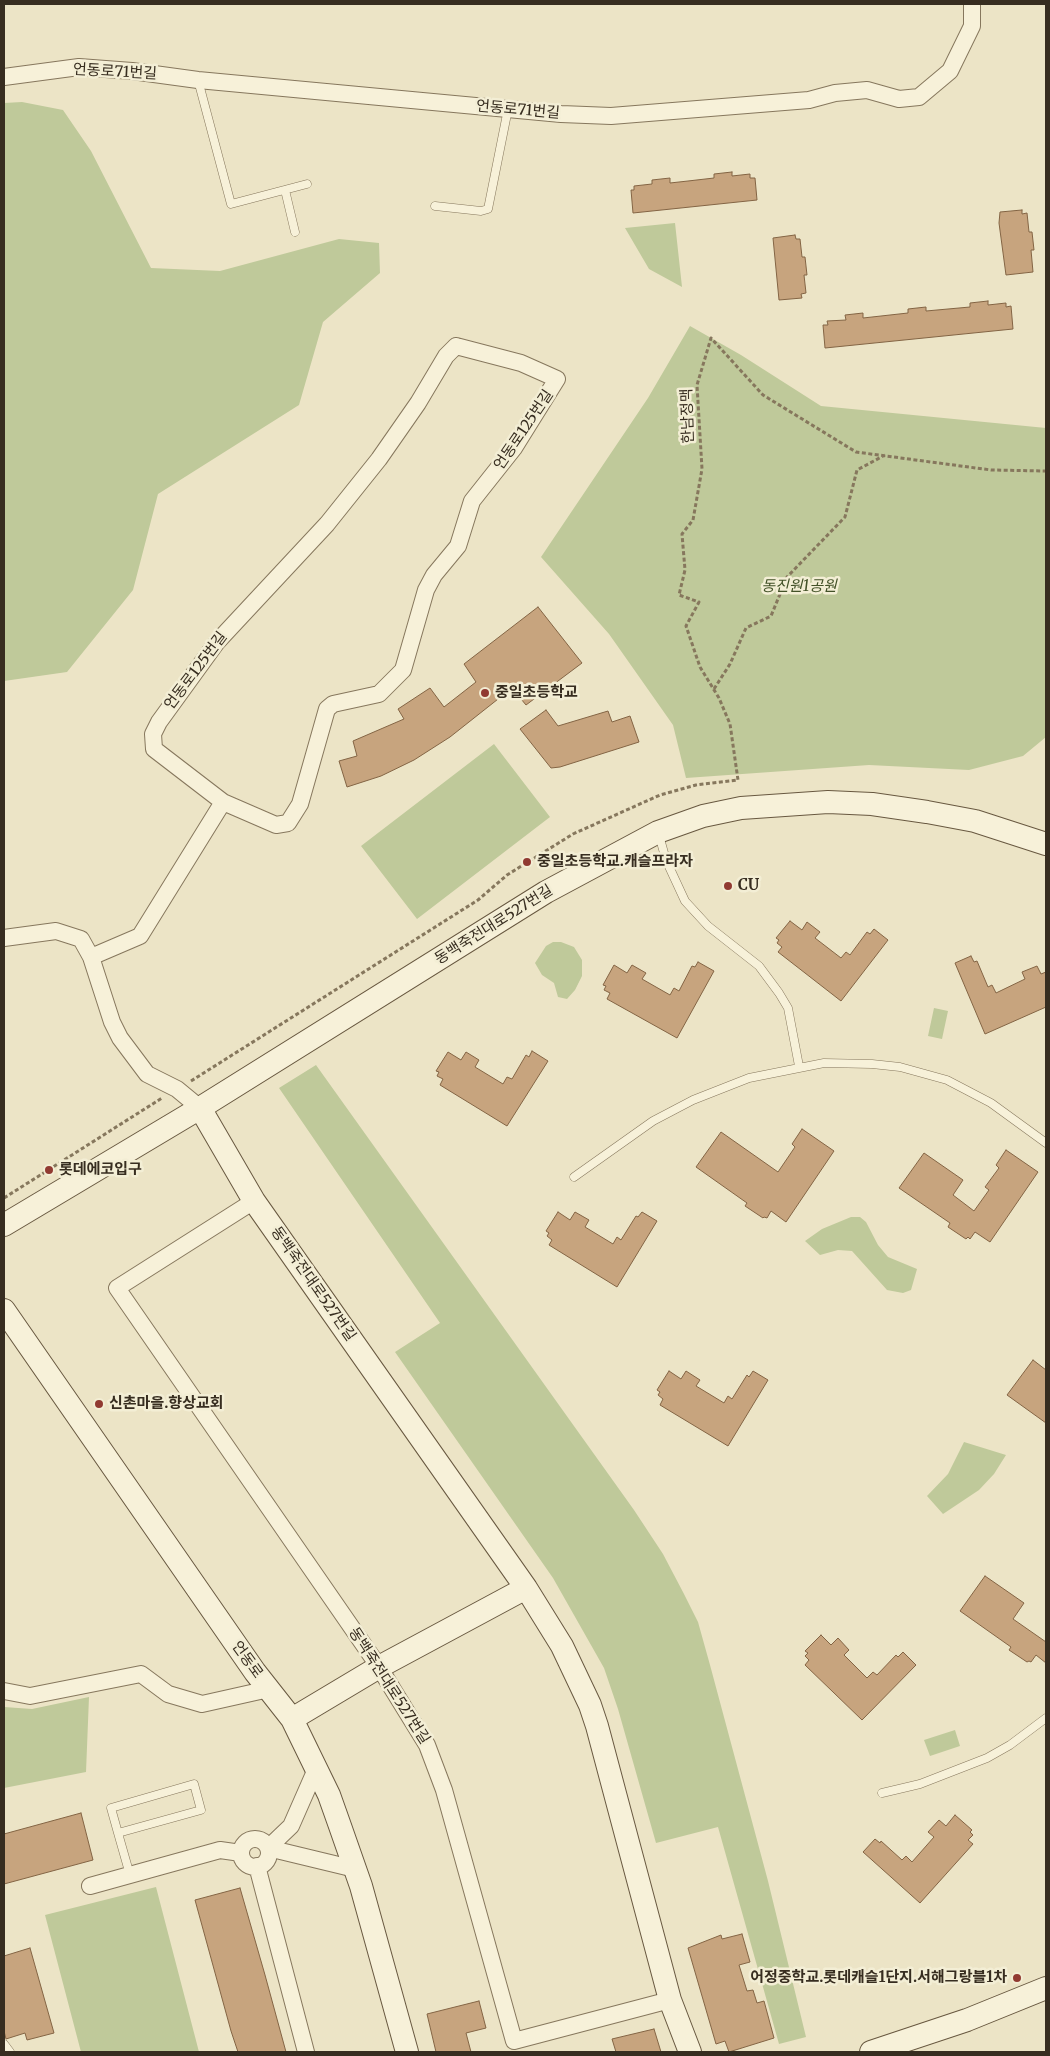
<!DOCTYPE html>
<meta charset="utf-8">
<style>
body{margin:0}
#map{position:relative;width:1050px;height:2056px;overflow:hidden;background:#ece4c6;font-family:Merriweather,serif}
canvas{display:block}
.frame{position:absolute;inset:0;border:5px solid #372d20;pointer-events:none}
</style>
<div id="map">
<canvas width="1050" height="2056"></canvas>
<div class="frame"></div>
</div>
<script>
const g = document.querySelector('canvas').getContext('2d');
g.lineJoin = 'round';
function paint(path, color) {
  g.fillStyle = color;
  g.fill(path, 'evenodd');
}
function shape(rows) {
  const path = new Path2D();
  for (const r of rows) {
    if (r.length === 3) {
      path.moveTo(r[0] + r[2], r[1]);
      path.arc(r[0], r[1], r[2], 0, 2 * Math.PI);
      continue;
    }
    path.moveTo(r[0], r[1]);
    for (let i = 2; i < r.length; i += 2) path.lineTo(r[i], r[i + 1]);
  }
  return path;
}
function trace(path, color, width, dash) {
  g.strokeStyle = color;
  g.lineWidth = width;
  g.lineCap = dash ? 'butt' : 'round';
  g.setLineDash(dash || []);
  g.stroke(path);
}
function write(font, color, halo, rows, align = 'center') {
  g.font = font + ' Merriweather,"Noto Sans KR",serif';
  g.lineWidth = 5;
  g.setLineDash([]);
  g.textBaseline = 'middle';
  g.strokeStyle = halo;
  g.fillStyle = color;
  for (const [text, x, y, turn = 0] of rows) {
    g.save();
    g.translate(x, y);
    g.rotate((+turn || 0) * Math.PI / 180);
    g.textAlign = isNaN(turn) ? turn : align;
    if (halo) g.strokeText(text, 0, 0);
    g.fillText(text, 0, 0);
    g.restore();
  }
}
paint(shape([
 [22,102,63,110,91,151,151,268,220,271,339,239,379,243,380,273,323,322,299,405,158,494,133,590,67,672,4,681,4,103],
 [675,223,682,287,649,269,625,228],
 [690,326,741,355,821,406,1046,428,1046,737,1023,756,969,770,869,765,686,778,673,725,609,634,541,557,648,398],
 [494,744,550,817,417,919,361,846],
 [553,942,561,942,574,947,582,960,582,976,575,990,567,999,558,997,554,983,542,975,535,963,546,946],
 [934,1008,948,1011,942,1039,928,1036],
 [316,1065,634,1510,663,1554,684,1594,698,1622,710,1665,768,1881,806,2037,779,2044,718,1827,656,1843,618,1709,604,1668,553,1578,395,1352,440,1323,279,1088],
 [851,1217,860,1217,866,1222,878,1245,888,1257,917,1269,911,1290,903,1293,887,1290,852,1251,838,1250,820,1255,805,1241,822,1229],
 [964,1442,1006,1455,994,1474,979,1490,943,1514,927,1496,948,1474],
 [89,1697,86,1772,4,1788,4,1707,32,1709],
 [955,1730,960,1746,930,1756,924,1740],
 [156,1887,199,2052,81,2052,45,1915]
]), '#bfc99a');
const building = shape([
 [732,172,732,176,750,174,750,178,755,178,757,200,633,213,631,190,634,190,634,186,652,184,652,180,670,178,670,183,688,181,714,178,714,174,732,172],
 [1022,210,1022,214,1027,213,1029,232,1032,232,1034,250,1031,250,1033,272,1006,275,999,223,1000,212,1022,210],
 [795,235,796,239,800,239,802,257,805,257,807,275,804,275,806,293,801,294,802,298,779,300,773,238,795,235],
 [988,301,988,305,1006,303,1006,307,1011,306,1013,329,825,348,823,325,828,325,827,321,846,320,845,315,863,313,863,318,908,313,908,309,926,307,926,311,970,307,970,303,988,301],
 [538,607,582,663,526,705,512,688,450,737,414,760,381,776,347,787,339,761,357,756,353,741,404,719,398,709,430,688,444,707,476,682,464,664,538,607],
 [546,710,558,726,608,711,612,722,630,716,639,742,560,767,551,768,520,729,546,710],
 [790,921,802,930,807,922,820,932,815,938,841,958,846,952,850,955,867,932,870,934,874,929,888,940,841,1001,778,952,782,947,777,943,779,940,776,938,790,921],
 [971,956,974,962,977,961,988,987,992,985,996,993,1025,979,1022,972,1037,966,1041,974,1046,972,1046,1007,985,1034,955,963,971,956],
 [698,962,714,971,677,1038,607,999,610,993,604,990,606,986,603,985,614,965,627,973,632,965,646,973,642,979,670,995,674,988,679,991,692,966,695,967,698,962],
 [532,1051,548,1061,507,1126,440,1085,443,1079,437,1076,439,1072,436,1071,448,1052,461,1060,466,1052,479,1060,475,1067,503,1084,507,1077,512,1079,526,1055,529,1057,532,1051],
 [802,1129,834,1151,786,1222,771,1211,767,1218,764,1217,763,1218,745,1206,747,1203,696,1167,721,1132,778,1172,795,1147,792,1144,802,1129],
 [1006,1150,1038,1172,990,1242,975,1232,970,1239,968,1237,966,1239,948,1227,950,1223,899,1188,924,1153,963,1180,953,1195,974,1211,989,1190,985,1187,999,1168,996,1165,1006,1150],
 [558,1212,570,1220,575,1212,589,1220,585,1227,613,1244,617,1237,621,1240,636,1216,638,1217,642,1212,657,1221,617,1287,549,1245,552,1240,547,1236,549,1233,546,1231,558,1212],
 [1033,1360,1046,1370,1046,1423,1007,1395,1033,1360],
 [669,1371,681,1379,686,1371,700,1380,696,1386,724,1403,728,1396,732,1399,747,1375,749,1377,753,1371,768,1380,728,1446,660,1405,663,1399,658,1395,660,1392,657,1390,669,1371],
 [985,1576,1024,1603,1013,1619,1046,1642,1046,1663,1036,1655,1031,1662,1029,1661,1027,1662,1009,1650,1011,1647,960,1611,985,1576],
 [821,1635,831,1645,838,1638,849,1650,844,1655,867,1678,873,1672,877,1675,896,1655,898,1657,903,1652,916,1665,862,1720,805,1665,809,1660,805,1656,808,1653,805,1651,821,1635],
 [81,1813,93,1860,4,1884,4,1834,81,1813],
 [955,1815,972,1830,970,1832,973,1835,968,1840,973,1844,920,1903,863,1852,875,1839,880,1843,881,1841,902,1860,906,1856,912,1862,934,1837,928,1832,939,1820,946,1826,955,1815],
 [240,1888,265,1975,286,2052,238,2052,231,2031,195,1900,240,1888],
 [742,1934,750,1962,739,1965,747,1991,753,1990,757,2003,764,2001,774,2038,729,2052,725,2041,716,2044,688,1948,721,1935,722,1939,742,1934],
 [30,1948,54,2033,27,2040,25,2033,6,2039,4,2031,4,1956,30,1948],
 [479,2001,486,2028,466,2033,471,2052,436,2052,427,2014,479,2001],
 [654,2029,661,2052,616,2052,612,2039,654,2029]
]);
paint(building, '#c7a47e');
trace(building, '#836444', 1);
const lane = shape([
 [198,80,231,204,307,184],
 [285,190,295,232],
 [435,206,481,211,488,209,508,109],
 [659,835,666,860,685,901,708,926,759,966,779,993,788,1008,799,1066],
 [574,1177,653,1121,693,1100,749,1078,824,1063,872,1064,900,1067,947,1080,991,1103,1046,1143],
 [882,1793,920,1784,987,1758,1010,1745,1046,1718],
 [118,1833,111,1808,194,1784,201,1810,118,1833,130,1875],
 [4,2044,10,2052]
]);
const street = shape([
 [4,77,79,67,132,71,198,80,561,114,611,116,809,100,835,93,867,90,899,99,919,97,950,71,972,26,972,4],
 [456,346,521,363,557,379,514,448,472,501,458,546,434,575,426,590,403,670,379,694,333,704,327,709,300,804,288,823,276,825,223,802,154,749,153,734,159,722,217,642,327,524,379,459,418,403,446,356,456,346],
 [4,938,56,931,81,939,91,957,140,936,223,802],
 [91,957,112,1022,120,1038,147,1074,177,1089,200,1108],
 [254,1201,117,1288,379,1667,427,1745,444,1790,514,2041,670,2000],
 [4,1691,30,1696,141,1674,168,1694,202,1704,269,1689],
 [316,1769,291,1826,268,1848,355,1869],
 [255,1853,14],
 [257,1866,306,2052],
 [90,1886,220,1850,241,1853]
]);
const secondary = shape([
 [200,1108,254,1201,526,1588,562,1646,590,1705,597,1726,670,2000,690,2052],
 [4,1225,200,1108,546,892,658,832,703,816,741,808,828,802,872,804,927,812,975,821,1046,844],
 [4,1310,255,1672,292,1719,329,1795,340,1826,361,1886,407,2052],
 [292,1719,379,1667,526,1588],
 [871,2052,967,2020,1046,1988]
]);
trace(lane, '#86775d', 9);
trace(street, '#86775d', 18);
trace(secondary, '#685840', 24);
trace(shape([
 [714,689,730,664,746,628,771,616,787,577,845,517,857,470,885,455],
 [191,1081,478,900,507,875,573,834,660,795,696,785,738,780,730,724,719,698,700,667,686,626,699,602,679,595,685,570,682,534,693,520,702,469,697,385,711,338,763,395,856,452,991,470,1046,471],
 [4,1198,162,1098]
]), '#86775d', 3, [4, 2.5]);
trace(lane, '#f7f1d9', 8);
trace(street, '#f7f1d9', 16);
trace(secondary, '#f7f1d9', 22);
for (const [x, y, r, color] of [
 [485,693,5,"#913a31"],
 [527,862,5,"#913a31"],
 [728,886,5,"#913a31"],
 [49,1170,5,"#913a31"],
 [99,1404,5,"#913a31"],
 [1017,1978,5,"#913a31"]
]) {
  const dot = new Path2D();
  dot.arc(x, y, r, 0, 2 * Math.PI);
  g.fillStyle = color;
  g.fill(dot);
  trace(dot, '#f3eed5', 2);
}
write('15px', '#372d20', '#f3eed5', [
 ["언동로71번길",115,72,3],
 ["언동로71번길",518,110,5],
 ["한남정맥",688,416,-92],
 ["언동로125번길",524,430,-56],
 ["언동로125번길",196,671,-53],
 ["동백죽전대로527번길",494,925,-32],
 ["동백죽전대로527번길",313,1284,55],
 ["언동로",247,1660,54],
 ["동백죽전대로527번길",389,1686,57]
]);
write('italic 15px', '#435228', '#f3eed5', [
 ["동진원1공원",799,587]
]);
write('bold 15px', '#372d20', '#f3eed5', [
 ["중일초등학교",495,693],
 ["중일초등학교.캐슬프라자",537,862],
 ["CU",738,886],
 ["롯데에코입구",59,1170],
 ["신촌마을.향상교회",109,1404],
 ["어정중학교.롯데캐슬1단지.서해그랑블1차",1007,1978,"right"]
], 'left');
</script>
